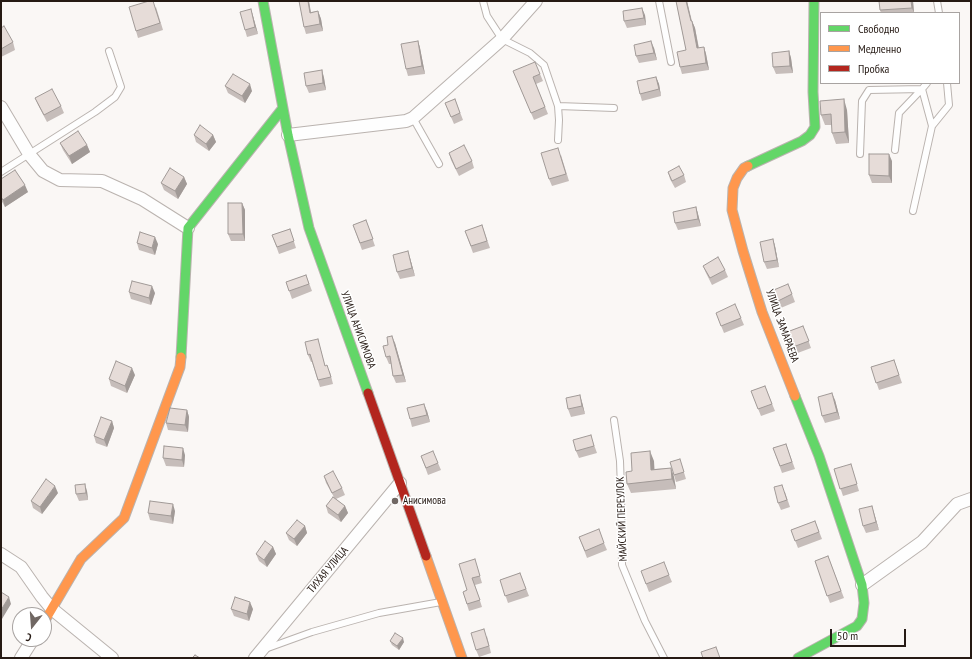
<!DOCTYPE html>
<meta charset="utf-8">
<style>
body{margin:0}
#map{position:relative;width:972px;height:659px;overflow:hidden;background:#faf7f5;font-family:"PT Sans Narrow",sans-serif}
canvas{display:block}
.frame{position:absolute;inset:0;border:2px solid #261a14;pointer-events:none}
.legend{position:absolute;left:820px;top:12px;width:140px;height:72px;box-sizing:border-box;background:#fff;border:1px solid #a8a3a1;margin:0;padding:5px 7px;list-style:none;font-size:12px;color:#261a14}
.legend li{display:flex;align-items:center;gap:8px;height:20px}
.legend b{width:20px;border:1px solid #a8a3a1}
.north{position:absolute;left:12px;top:607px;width:40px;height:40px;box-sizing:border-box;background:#fff;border:1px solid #a8a3a1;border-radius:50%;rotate:197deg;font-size:11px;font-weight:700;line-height:16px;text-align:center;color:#261a14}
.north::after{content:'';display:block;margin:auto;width:14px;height:18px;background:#706763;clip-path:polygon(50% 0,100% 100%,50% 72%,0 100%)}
.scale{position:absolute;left:830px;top:629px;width:76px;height:18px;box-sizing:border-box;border:2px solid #261a14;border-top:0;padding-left:5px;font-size:12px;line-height:14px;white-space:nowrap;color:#261a14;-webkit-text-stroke:3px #fff;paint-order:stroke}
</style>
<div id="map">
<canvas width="972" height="659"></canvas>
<div class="frame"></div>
<ul class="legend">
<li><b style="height:5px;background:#63d668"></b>Свободно</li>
<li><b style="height:5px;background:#ff974d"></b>Медленно</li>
<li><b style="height:5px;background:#b3261e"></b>Пробка</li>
</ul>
<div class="north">С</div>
<div class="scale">50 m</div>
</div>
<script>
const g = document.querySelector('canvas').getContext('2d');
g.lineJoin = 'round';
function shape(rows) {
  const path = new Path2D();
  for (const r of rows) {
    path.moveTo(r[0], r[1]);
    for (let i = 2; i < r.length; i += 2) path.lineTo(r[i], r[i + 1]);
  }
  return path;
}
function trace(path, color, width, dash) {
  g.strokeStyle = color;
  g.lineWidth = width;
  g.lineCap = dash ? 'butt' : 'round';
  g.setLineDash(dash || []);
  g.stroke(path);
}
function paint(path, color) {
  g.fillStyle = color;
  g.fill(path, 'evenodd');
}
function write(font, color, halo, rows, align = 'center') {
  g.font = font + ' "PT Sans Narrow",sans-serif';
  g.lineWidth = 3;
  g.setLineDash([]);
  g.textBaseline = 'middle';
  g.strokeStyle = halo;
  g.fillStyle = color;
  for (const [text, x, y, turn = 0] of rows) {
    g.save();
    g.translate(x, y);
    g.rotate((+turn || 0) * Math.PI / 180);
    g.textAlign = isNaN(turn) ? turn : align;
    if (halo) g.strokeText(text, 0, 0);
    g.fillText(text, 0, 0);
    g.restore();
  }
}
const lane = shape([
 [483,1,487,16,502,39,530,53,544,65,558,106,559,120,558,140],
 [659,1,671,62],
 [937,1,939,13],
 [922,89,932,126],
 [558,106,614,108],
 [413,118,439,164],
 [895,150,899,113,922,89],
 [860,154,862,101,869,90,922,89,927,83],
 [1,172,95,112,115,97,121,87,109,51],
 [913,211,932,126,949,105,947,83],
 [614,420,620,461,621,490,622,565,645,621,664,658],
 [265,649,312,632,379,613,441,602]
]);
const street = shape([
 [1,107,29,154,43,171,60,180,102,181,142,199,188,228],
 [288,135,406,121,413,118,502,39,536,1],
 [1,554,21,567,42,597,52,609,112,658],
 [862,585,922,542,957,504,971,499],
 [21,658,33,639],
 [255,658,400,483]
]);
const fast = shape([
 [263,1,288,135,309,228,368,393],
 [748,166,802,141,810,135,815,127,813,92,814,1],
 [181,357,188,228,283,108],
 [795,396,819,456,862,585,864,603,862,619,857,626,798,658]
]);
const slow = shape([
 [748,166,744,168,737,178,733,188,732,210,743,251,762,312,795,396],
 [426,556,462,658],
 [44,622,81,559,124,518,180,367,181,357]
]);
const jam = shape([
 [368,393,426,556]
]);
trace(lane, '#bab3af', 8);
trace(street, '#bab3af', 14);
trace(fast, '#bab3af', 11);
trace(slow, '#bab3af', 11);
trace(jam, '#bab3af', 11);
trace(lane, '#fefefe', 6);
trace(street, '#fefefe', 12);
trace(fast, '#63d668', 9);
trace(slow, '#ff974d', 9);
trace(jam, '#b3261e', 9);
paint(shape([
 [299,1,309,1,311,12,318,11,321,19,323,31,306,34,304,27],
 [676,1,687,1,692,21,695,28,699,48,704,47,706,54,709,70,682,74,680,67,686,50],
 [913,1,914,13,881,13,880,10],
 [156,7,163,30,138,38,136,31],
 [251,9,253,16,258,34,247,37,245,30],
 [645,15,646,25,627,28,624,21],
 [1,28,13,42,15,50,1,57],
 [418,41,420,48,425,74,408,76,406,69],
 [654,48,657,60,639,63,636,56],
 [789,51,791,58,793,73,776,74,773,67],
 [322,70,324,78,326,90,309,93,306,86],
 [513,71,540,74,543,81,536,84,548,114,534,120],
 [656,77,659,84,661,96,642,101,640,94],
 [225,86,252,91,245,103,228,93],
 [35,98,61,106,64,113,47,122,38,105],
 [455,99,463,120,454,124,445,103],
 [847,110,849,143,836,144,832,133,832,125,825,125,821,115],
 [194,135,213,135,216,142,209,151,196,142],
 [60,143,87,145,90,152,72,164,63,150],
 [449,153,472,161,474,168,459,176,451,160],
 [561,155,569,181,552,186,549,179],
 [892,161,892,183,872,183,869,175],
 [668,172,684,175,686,182,675,188,670,179],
 [184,177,187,184,178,199,164,190,161,183],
 [1,179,28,192,5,207,1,200],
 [242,203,245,210,245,241,231,241,228,234],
 [696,207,698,214,701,226,678,230,675,223],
 [366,220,375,246,362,250,353,225],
 [482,225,490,248,473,253,465,231],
 [290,229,296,248,279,254,272,235],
 [773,239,775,246,779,267,767,269,764,262],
 [137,243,158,244,155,255,139,250],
 [410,258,415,276,400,279,397,272],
 [703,266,725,270,728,277,712,285,706,273],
 [306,275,312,291,292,299,286,282],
 [129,292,155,293,151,305,131,299],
 [769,292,792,294,795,302,776,310],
 [716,313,741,318,744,325,724,333],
 [803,326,811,348,795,354,787,332],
 [318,339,325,366,330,372,333,384,320,387,312,362,311,362,308,355],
 [395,343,406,382,396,383,393,376,391,364,389,364,386,357],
 [894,360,902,383,879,390,871,367],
 [135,375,127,393,111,386,109,379],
 [765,386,775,411,761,416,751,391],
 [835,400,840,419,825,423,822,416],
 [582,402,585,414,571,417,568,409],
 [187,410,189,417,188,432,168,430,166,423],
 [427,411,430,422,412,427,410,419],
 [112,421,114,428,107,447,96,443,94,436],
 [593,442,597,453,579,458,576,451],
 [786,444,795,469,782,473,773,448],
 [185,455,184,467,166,466,163,458],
 [421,456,438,463,441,470,428,475],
 [654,461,654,469,671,468,674,477,676,489,631,493,627,484,632,471],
 [682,466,686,479,676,482,674,475],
 [834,469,853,471,859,491,843,496],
 [324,476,342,488,345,495,336,499,345,506,348,513,341,522,328,513,326,506,334,497,326,483],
 [87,491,88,500,79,501,76,494],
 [785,492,790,507,781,510,778,503],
 [58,493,42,514,33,508,31,501],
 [872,506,879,530,866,533,863,526],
 [175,511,173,524,150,520,148,513],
 [815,521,822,539,798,548,791,530],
 [305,526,307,533,297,546,289,540,286,533],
 [579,537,604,543,607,550,587,558],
 [273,547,276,554,267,567,259,561,256,554],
 [828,556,844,598,830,603,815,561],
 [477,566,482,583,475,585,482,607,469,611,463,592,467,590],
 [641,571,669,575,672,582,649,592],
 [520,573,529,596,508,603,500,580],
 [231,609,253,609,249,621,234,616],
 [487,636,491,653,479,657,476,650],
 [390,641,404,642,399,650,392,645]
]), '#c6bdba');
paint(shape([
 [308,1,309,1,309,2,312,20,310,13],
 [686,1,687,1,693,28,691,21],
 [911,1,913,1,914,13,912,8],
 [642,8,645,15,646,25,644,18],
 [251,9,253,16,258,34,255,27],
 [318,11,321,19,323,31,320,24],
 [692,21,695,28,700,56,697,48],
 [418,41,420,48,425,74,422,66],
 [651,41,654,48,657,60,654,53],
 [704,47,706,54,709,70,706,63],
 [789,51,791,58,793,73,790,66],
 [322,70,324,78,326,90,323,83],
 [656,77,659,84,661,96,659,89],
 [250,84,252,91,245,103,242,96],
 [844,99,847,110,849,143,845,132],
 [213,135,216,142,209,151,206,144],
 [87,145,90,152,72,164,69,156],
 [889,154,892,161,892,183,889,176],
 [184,177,187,184,178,199,175,191],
 [25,185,28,192,5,207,3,200],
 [242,203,245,210,245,241,243,234],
 [696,207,698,214,701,226,698,219],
 [155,237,158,244,155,255,152,248],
 [773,239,775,246,779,267,777,260],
 [408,251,410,258,415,276,412,268],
 [152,286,155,293,151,305,149,298],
 [392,336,395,343,406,382,403,375],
 [132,368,135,375,127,393,125,386],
 [832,393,835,400,840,419,837,412],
 [580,395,582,402,585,414,582,406],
 [424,404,427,411,430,422,427,415],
 [187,410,189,417,188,432,185,425],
 [112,421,114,428,107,447,104,440],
 [183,448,185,455,184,467,182,460],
 [650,451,654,461,655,479,651,470],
 [671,468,674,477,676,489,672,479],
 [85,484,87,491,88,500,86,493],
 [55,486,58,493,42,514,40,507],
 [173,504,175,511,173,524,171,516],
 [345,506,348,513,341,522,338,515],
 [872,506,874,513,879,530,876,522],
 [305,526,307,533,297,546,294,539],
 [273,547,276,554,267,567,264,560],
 [9,597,11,604,2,619,1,616,1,610],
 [250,602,253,609,249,621,247,614],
 [403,638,404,642,399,650,397,646]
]), '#a19a97');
const building = shape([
 [149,1,153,1,160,23,136,31,129,7,149,1],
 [299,1,308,1,310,13,318,11,320,24,304,27,299,1],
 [676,1,686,1,691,21,692,21,697,48,704,47,706,63,680,67,677,52,686,50,676,1],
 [879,1,911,1,912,8,880,10,879,1],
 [642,8,644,18,624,21,623,11,642,8],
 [251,9,255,27,245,30,240,12,251,9],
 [4,26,13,42,1,49,1,28,4,26],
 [418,41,422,66,406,69,401,44,418,41],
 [651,41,654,53,636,56,634,45,651,41],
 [789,51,790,66,773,67,772,53,789,51],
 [535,62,540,74,533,77,545,107,531,113,513,71,535,62],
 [322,70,323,83,306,86,304,73,322,70],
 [233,74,250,84,242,96,225,86,233,74],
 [656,77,659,89,640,94,637,81,656,77],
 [52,89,61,106,44,115,35,98,52,89],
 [455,99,460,113,451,117,445,103,455,99],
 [844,99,845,132,832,133,831,114,821,115,820,101,844,99],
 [200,125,213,135,206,144,194,135,200,125],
 [78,131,87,145,69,156,60,143,78,131],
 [464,145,472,161,456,169,449,153,464,145],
 [558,148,566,174,549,179,541,153,558,148],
 [869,154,889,154,889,176,869,175,869,154],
 [679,166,684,175,672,181,668,172,679,166],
 [170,168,184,177,175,191,161,183,170,168],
 [15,170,25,185,3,200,1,197,1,179,15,170],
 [228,203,242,203,243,234,228,234,228,203],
 [696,207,698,219,675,223,673,212,696,207],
 [366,220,373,239,360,243,353,225,366,220],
 [482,225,487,241,471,246,465,231,482,225],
 [290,229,294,241,277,247,272,235,290,229],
 [140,232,155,237,152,248,137,243,140,232],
 [773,239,777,260,764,262,760,242,773,239],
 [408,251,412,268,397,272,393,255,408,251],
 [718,257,725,270,710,278,703,266,718,257],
 [306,275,309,284,289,291,286,282,306,275],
 [132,281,152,286,149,298,129,292,132,281],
 [788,284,792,294,774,303,769,292,788,284],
 [735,304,741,318,721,326,716,313,735,304],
 [803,326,809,341,793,347,787,332,803,326],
 [392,336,403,375,393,376,390,356,386,357,383,346,388,345,387,337,392,336],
 [318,339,325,366,327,365,331,377,318,380,310,354,308,355,305,342,318,339],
 [894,360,899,375,876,383,871,367,894,360],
 [116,361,132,368,125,386,109,379,116,361],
 [765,386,772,404,758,409,751,391,765,386],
 [832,393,837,412,822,416,818,397,832,393],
 [580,395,582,406,568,409,566,398,580,395],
 [424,404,427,415,410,419,407,408,424,404],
 [170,408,187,410,185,425,166,423,170,408],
 [101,417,112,421,104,440,94,436,101,417],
 [591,435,594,446,576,451,573,440,591,435],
 [786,444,792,462,780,466,773,448,786,444],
 [164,446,183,448,182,460,163,458,164,446],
 [433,451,438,463,426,468,421,456,433,451],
 [650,451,651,470,671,468,672,479,627,484,626,472,632,471,631,453,650,451],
 [680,459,684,472,674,475,670,462,680,459],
 [851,464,857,484,840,489,834,469,851,464],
 [333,471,342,488,332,493,324,476,333,471],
 [46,479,55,486,40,507,31,501,46,479],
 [85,484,86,493,76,494,75,485,85,484],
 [782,485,787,500,778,503,774,487,782,485],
 [333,497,345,506,338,515,326,506,333,497],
 [150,501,173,504,171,516,148,513,150,501],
 [872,506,876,522,863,526,859,509,872,506],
 [297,520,305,526,294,539,286,533,297,520],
 [815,521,819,532,795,541,791,530,815,521],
 [599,529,604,543,585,551,579,537,599,529],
 [265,541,273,547,264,560,256,554,265,541],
 [828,556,841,591,827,596,815,561,828,556],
 [475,559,480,576,472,578,480,600,467,604,463,592,467,590,459,564,475,559],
 [664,562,669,575,646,584,641,571,664,562],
 [520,573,526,589,505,596,500,580,520,573],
 [1,592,9,597,1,610,1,592],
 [235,597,250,602,247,614,231,609,235,597],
 [484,629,489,646,476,650,471,633,484,629],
 [395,633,403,638,397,646,390,641,395,633],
 [716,647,720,658,703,658,701,652,716,647],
 [195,655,200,658,192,658,195,655]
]);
paint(building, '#e6dcd8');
trace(building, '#a19a97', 1);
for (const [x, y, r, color] of [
 [395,501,4,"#706763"]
]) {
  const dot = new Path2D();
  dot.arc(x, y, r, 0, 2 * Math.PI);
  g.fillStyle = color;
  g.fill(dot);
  trace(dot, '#fff', 1.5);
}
write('11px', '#261a14', '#fff', [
 ["УЛИЦА ЗАМАРАЕВА",782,326,70],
 ["УЛИЦА АНИСИМОВА",358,330,70],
 ["МАЙСКИЙ ПЕРЕУЛОК",622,519,-92],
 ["ТИХАЯ УЛИЦА",328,570,-50]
]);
write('11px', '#261a14', '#fff', [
 ["Анисимова",403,501]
], 'left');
</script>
